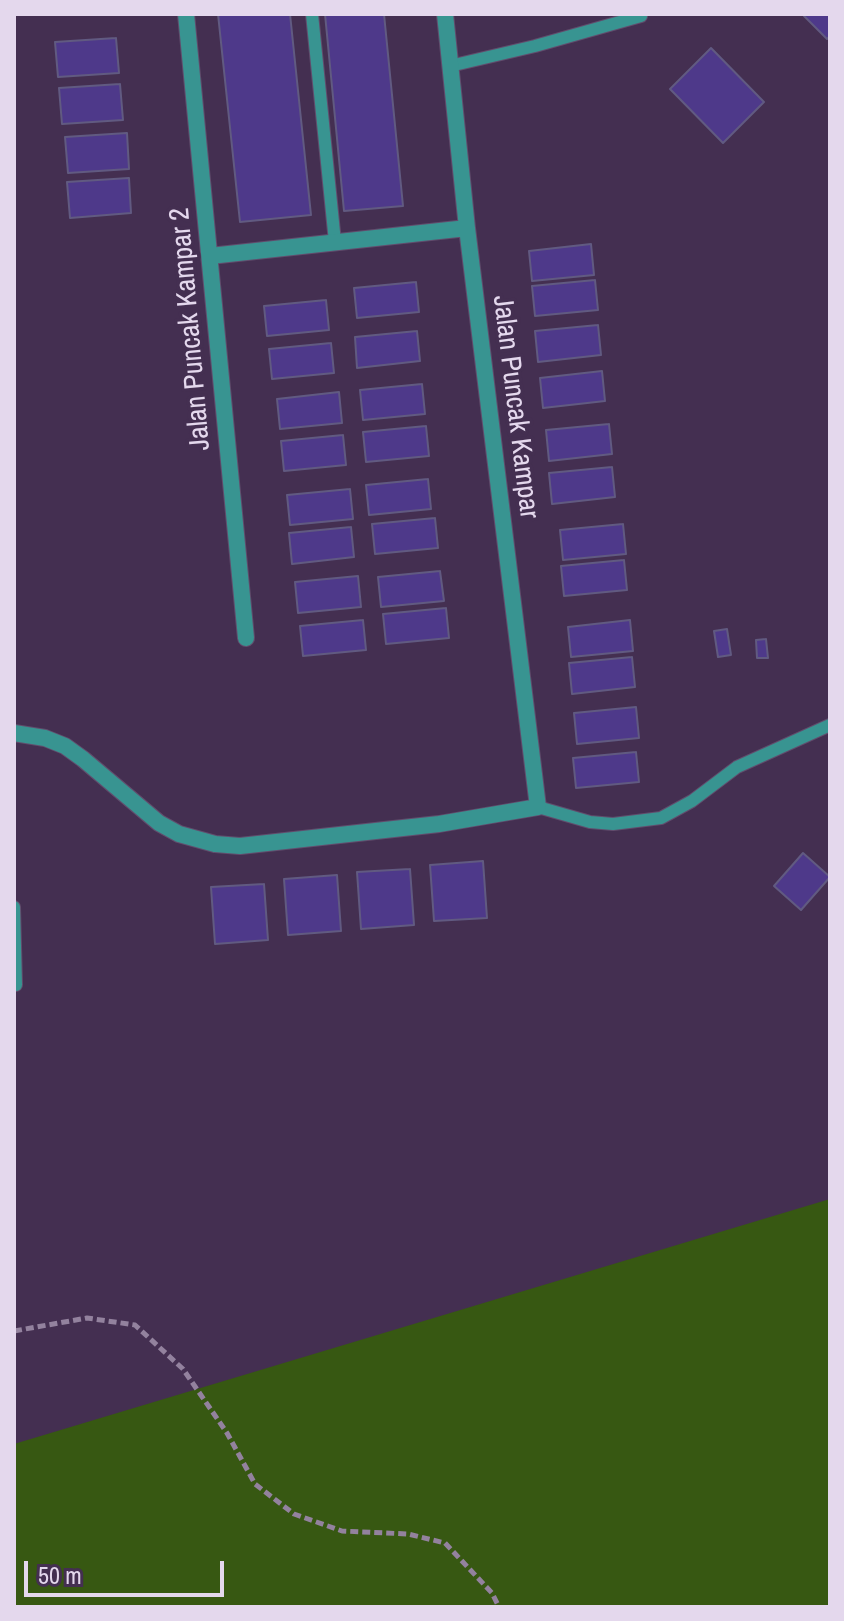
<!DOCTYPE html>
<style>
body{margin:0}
#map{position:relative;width:844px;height:1621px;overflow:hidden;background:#442f51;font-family:"Archivo Narrow",sans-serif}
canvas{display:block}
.frame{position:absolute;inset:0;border:16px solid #e4d8ed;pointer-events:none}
.scale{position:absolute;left:24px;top:1561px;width:200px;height:36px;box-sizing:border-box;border:4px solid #e4d8ed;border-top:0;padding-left:10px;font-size:24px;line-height:28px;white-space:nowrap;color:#e4d8ed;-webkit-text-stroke:6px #442f51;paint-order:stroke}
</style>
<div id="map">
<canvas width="844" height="1621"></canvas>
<div class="frame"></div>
<div class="scale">50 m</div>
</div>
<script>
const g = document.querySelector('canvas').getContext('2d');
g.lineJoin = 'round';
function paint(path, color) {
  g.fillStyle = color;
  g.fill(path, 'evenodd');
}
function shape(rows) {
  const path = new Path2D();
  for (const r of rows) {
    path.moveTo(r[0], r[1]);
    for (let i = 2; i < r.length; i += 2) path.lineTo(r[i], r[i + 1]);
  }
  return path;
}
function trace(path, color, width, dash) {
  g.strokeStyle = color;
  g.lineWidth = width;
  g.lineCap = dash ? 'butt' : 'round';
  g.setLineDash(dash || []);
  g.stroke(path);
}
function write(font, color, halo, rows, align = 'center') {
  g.font = font + ' "Archivo Narrow",sans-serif';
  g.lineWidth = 7;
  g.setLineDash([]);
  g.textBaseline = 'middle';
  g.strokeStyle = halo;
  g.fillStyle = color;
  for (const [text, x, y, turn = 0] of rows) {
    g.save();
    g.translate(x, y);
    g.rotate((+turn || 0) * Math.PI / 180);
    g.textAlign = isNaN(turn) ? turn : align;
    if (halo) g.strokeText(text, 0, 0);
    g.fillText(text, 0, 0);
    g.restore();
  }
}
paint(shape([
 [830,1199,830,1607,14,1607,14,1444]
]), '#375812');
const building = shape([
 [218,14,290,14,311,215,240,222,218,14],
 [325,14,384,14,403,206,344,211,325,14],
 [806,14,830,14,830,36,827,39,804,16,806,14],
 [116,38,119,73,58,77,55,42,116,38],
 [711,48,764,102,723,143,670,89,711,48],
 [120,84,123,120,62,124,59,88,120,84],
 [127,133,129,169,68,173,65,137,127,133],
 [129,178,131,213,70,218,67,182,129,178],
 [591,244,594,275,532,281,529,251,591,244],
 [595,280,598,310,535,316,532,286,595,280],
 [416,282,419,312,357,318,354,288,416,282],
 [326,300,329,330,267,336,264,306,326,300],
 [598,325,601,355,538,362,535,331,598,325],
 [417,331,420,361,357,368,355,337,417,331],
 [331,343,334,373,272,379,269,349,331,343],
 [602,371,605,401,543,408,540,378,602,371],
 [422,384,425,414,363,420,360,390,422,384],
 [339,392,342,423,280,429,277,399,339,392],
 [609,424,612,454,549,461,546,430,609,424],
 [426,426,429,456,366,462,363,432,426,426],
 [343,435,346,465,284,471,281,441,343,435],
 [612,467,615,497,552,504,549,473,612,467],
 [428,479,431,509,369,515,366,485,428,479],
 [350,489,353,519,290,525,287,495,350,489],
 [435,518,438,548,375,554,372,524,435,518],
 [623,524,626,554,563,560,560,530,623,524],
 [351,527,354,557,292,564,289,533,351,527],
 [624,560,627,590,564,596,561,566,624,560],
 [440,571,444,601,381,607,378,577,440,571],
 [358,576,361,607,298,613,295,582,358,576],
 [446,608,449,638,386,644,383,614,446,608],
 [363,620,366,650,303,656,300,626,363,620],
 [630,620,633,651,571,657,568,627,630,620],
 [727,629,731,655,718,657,714,631,727,629],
 [766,639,768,658,757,658,756,640,766,639],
 [632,657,635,687,572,694,569,663,632,657],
 [636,707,639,738,577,744,574,713,636,707],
 [636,752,639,782,576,788,573,758,636,752],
 [803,853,830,877,801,910,774,886,803,853],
 [483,861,487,918,434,921,430,865,483,861],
 [410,869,414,925,361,929,357,872,410,869],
 [337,875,341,931,288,935,284,879,337,875],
 [264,884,268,940,215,944,211,887,264,884]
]);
paint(building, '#4e398a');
trace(building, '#615a81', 2);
const service = shape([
 [312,14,335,242],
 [450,66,535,46,641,16],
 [538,807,590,822,613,824,661,818,692,801,737,767,830,725],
 [14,907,16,985]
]);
const minor = shape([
 [186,14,246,638],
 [210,256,467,228],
 [14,733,45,738,65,746,83,759,159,823,179,834,215,844,240,846,439,824,538,807,467,228,445,14]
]);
trace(service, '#614d6d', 14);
trace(minor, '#614d6d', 18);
trace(shape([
 [14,1331,87,1318,135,1325,183,1369,227,1433,255,1484,294,1514,342,1531,408,1534,445,1543,492,1593,499,1607]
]), '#93829e', 5, [8, 4]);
trace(service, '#389491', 12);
trace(minor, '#389491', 16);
write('28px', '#e4d8ed', '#442f51', [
 ["Jalan Puncak Kampar 2",191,329,-95],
 ["Jalan Puncak Kampar",515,407,83]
]);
</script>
